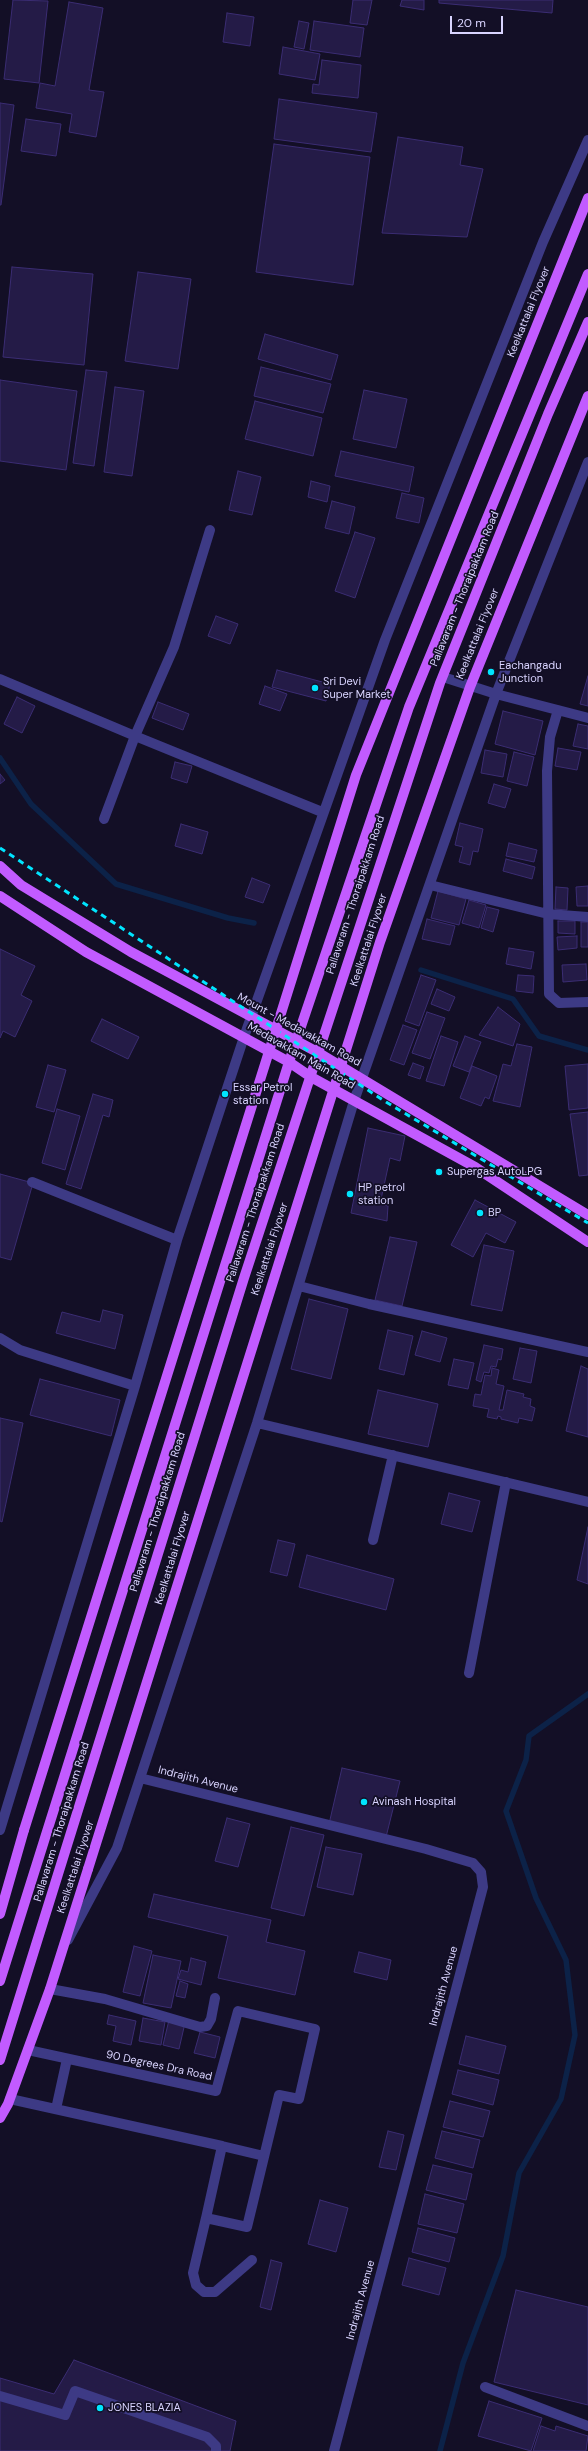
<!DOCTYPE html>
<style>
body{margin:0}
#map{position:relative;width:588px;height:2451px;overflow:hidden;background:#130f26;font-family:"DM Sans",sans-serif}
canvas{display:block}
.scale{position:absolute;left:450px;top:16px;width:53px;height:18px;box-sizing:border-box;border:2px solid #d9d4ff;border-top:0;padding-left:5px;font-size:12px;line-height:14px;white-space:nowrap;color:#d9d4ff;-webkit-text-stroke:3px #130f26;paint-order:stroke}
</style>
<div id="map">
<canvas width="588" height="2451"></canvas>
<div class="scale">20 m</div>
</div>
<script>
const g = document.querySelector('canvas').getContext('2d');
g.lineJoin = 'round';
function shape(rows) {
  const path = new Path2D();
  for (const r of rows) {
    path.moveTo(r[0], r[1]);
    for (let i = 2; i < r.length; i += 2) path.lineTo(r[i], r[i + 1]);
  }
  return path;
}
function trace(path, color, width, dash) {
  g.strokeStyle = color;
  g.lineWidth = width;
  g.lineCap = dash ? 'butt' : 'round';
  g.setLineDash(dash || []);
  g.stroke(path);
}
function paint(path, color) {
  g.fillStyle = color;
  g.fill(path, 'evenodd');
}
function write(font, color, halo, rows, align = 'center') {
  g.font = font + ' "DM Sans",sans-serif';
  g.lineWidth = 3.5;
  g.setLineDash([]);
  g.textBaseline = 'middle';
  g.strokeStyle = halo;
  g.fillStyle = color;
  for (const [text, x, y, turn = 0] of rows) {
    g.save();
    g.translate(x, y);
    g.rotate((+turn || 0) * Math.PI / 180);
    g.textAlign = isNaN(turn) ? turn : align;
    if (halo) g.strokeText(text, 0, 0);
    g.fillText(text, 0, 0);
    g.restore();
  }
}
trace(shape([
 [0,758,31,804,116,884,228,918,254,923],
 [421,970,513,999,539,1036,588,1050],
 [440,2451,463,2363,503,2256,519,2173,561,2099,575,2035,566,1960,536,1898,506,1811,526,1760,529,1736,588,1694]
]), '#0c2248', 5.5);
const building = shape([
 [13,0,48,1,39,83,4,79,13,0],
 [353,0,372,0,367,25,350,23,353,0],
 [402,0,424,0,424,10,400,6,402,0],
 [439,0,553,0,552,13,439,3,439,0],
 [69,2,103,8,89,90,104,92,96,137,69,132,72,114,36,108,40,83,55,86,69,2],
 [227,13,254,17,250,46,223,42,227,13],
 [299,21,309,23,304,49,294,47,299,21],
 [314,21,364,28,360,57,310,50,314,21],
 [283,47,320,54,315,80,279,74,283,47],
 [322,60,361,65,358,98,312,93,313,84,319,85,322,60],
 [279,99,377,113,371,152,274,139,279,99],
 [0,103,14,105,1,205,0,205,0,103],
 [26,119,61,124,56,156,21,151,26,119],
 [398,137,463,147,460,165,483,169,467,237,382,233,398,137],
 [274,144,370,157,353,285,256,272,274,144],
 [12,267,93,274,84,365,3,357,12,267],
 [138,272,191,279,178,369,125,361,138,272],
 [265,334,338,355,331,380,258,359,265,334],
 [261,367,331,384,323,413,254,396,261,367],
 [86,370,107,372,94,466,73,463,86,370],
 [0,380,77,391,66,470,0,461,0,380],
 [115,387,144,391,132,476,104,472,115,387],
 [364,390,407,399,396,448,353,439,364,390],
 [255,401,322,418,313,456,245,439,255,401],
 [341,451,414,467,409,492,335,476,341,451],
 [238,471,261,477,252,515,229,510,238,471],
 [311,481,330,486,327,502,308,497,311,481],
 [402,493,424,498,419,523,396,518,402,493],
 [332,501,355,507,349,534,325,528,332,501],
 [355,532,375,538,355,598,335,591,355,532],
 [216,616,238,624,230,644,208,636,216,616],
 [277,670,330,684,326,701,272,687,277,670],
 [588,676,588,706,580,704,588,676],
 [265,686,287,694,280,711,259,704,265,686],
 [17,697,35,706,22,733,4,724,17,697],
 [158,702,189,714,183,730,152,718,158,702],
 [503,711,543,721,535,755,495,744,503,711],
 [578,724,588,726,588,749,573,746,578,724],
 [558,748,581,752,577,770,555,766,558,748],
 [485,750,507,754,503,777,481,773,485,750],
 [514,752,534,757,527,786,507,781,514,752],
 [175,762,192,766,187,783,171,778,175,762],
 [0,774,5,780,0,784,0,774],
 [494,784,511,789,505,808,488,803,494,784],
 [460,823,483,829,478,852,473,851,470,865,459,862,463,847,455,845,460,823],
 [181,824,208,832,202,854,175,846,181,824],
 [509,843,537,850,534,862,506,856,509,843],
 [506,859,535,867,532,879,503,871,506,859],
 [252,878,270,885,263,903,245,897,252,878],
 [588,886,588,906,577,906,576,887,588,886],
 [556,887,568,888,567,910,555,909,556,887],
 [438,891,466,899,459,925,431,918,438,891],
 [469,900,486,905,479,928,462,923,469,900],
 [487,907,499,910,493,932,481,928,487,907],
 [427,919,455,926,450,945,422,939,427,919],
 [558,921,575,921,575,934,558,933,558,921],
 [581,922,588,922,588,947,581,947,581,922],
 [577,936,577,948,558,950,557,937,577,936],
 [509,948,534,952,531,969,506,964,509,948],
 [0,949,35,966,21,995,32,1001,15,1037,3,1031,0,1038,0,949],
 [586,964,587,980,563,982,562,965,586,964],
 [421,975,436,980,419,1026,405,1021,421,975],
 [518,975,534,976,533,993,516,991,518,975],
 [437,989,455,997,449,1011,431,1004,437,989],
 [498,1007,520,1024,513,1046,479,1035,498,1007],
 [427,1012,445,1018,430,1059,412,1053,427,1012],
 [102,1019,139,1037,128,1059,91,1041,102,1019],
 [403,1025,417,1030,404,1065,390,1060,403,1025],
 [441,1036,458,1042,444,1086,426,1081,441,1036],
 [465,1036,481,1042,469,1072,453,1066,465,1036],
 [517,1044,532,1047,520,1107,493,1101,503,1064,511,1066,517,1044],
 [413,1063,424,1067,420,1079,408,1075,413,1063],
 [588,1064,588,1108,569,1110,565,1066,588,1064],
 [48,1065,66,1070,54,1112,36,1107,48,1065],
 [472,1066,497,1076,489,1099,485,1097,481,1106,460,1098,472,1066],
 [93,1094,113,1100,109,1117,103,1115,81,1189,66,1184,93,1094],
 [57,1109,80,1116,65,1170,42,1163,57,1109],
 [588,1112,588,1175,579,1176,570,1114,588,1112],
 [368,1128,405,1136,400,1161,390,1158,380,1204,388,1206,387,1221,351,1213,368,1128],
 [0,1174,33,1183,11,1260,0,1257,0,1174],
 [475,1200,516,1222,505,1243,486,1233,473,1257,451,1245,475,1200],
 [390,1237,417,1242,402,1306,375,1300,390,1237],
 [484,1245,514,1251,502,1311,471,1305,484,1245],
 [309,1299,348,1309,331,1379,291,1369,309,1299],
 [103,1310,123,1315,115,1349,56,1333,62,1312,100,1322,103,1310],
 [388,1330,413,1336,404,1375,379,1369,388,1330],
 [422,1331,447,1338,440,1362,415,1355,422,1331],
 [484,1345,503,1349,501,1360,498,1359,496,1367,491,1366,489,1373,484,1372,481,1382,476,1380,484,1345],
 [520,1348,537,1351,531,1383,513,1379,520,1348],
 [454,1359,474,1363,468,1389,448,1385,454,1359],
 [581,1366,588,1369,588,1437,566,1431,581,1366],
 [492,1368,499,1370,496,1384,504,1386,499,1410,503,1410,507,1390,524,1394,523,1397,531,1399,530,1406,535,1408,532,1421,519,1418,518,1423,501,1419,501,1417,498,1416,497,1419,487,1417,489,1409,473,1406,475,1394,481,1395,485,1375,491,1376,492,1368],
 [40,1379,120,1400,111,1436,30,1415,40,1379],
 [378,1390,438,1404,428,1447,368,1434,378,1390],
 [0,1418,23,1423,2,1522,0,1521,0,1418],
 [449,1493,480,1501,472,1532,441,1524,449,1493],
 [588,1527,588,1584,577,1580,588,1527],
 [278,1540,295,1544,287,1576,270,1572,278,1540],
 [307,1555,394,1579,386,1610,299,1587,307,1555],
 [342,1768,400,1781,386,1837,329,1824,342,1768],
 [227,1818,250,1824,238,1867,215,1861,227,1818],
 [291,1827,324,1835,304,1916,271,1908,291,1827],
 [326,1847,362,1854,353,1895,317,1887,326,1847],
 [154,1894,271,1920,266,1942,305,1951,295,1995,218,1978,228,1936,148,1917,154,1894],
 [134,1946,152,1951,140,1996,123,1992,134,1946],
 [359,1952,391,1960,387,1980,354,1972,359,1952],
 [153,1955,181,1961,171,2008,143,2003,153,1955],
 [191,1958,206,1962,201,1985,178,1979,181,1970,188,1972,191,1958],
 [180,1981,188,1984,185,1998,176,1996,180,1981],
 [109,2015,136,2021,131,2045,113,2041,116,2026,107,2024,109,2015],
 [143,2018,165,2022,161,2045,139,2041,143,2018],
 [169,2020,185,2023,179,2049,163,2045,169,2020],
 [200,2032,220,2037,215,2058,194,2053,200,2032],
 [466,2036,506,2046,499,2074,459,2064,466,2036],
 [458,2070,499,2080,493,2105,452,2094,458,2070],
 [450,2101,490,2111,483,2137,443,2127,450,2101],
 [388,2131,404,2135,396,2170,379,2167,388,2131],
 [442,2131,480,2140,473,2168,435,2158,442,2131],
 [433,2165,472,2174,466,2200,426,2190,433,2165],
 [425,2194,464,2204,457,2233,418,2224,425,2194],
 [320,2200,348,2208,336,2252,308,2244,320,2200],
 [418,2228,455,2238,449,2262,412,2252,418,2228],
 [409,2258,446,2268,439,2295,402,2285,409,2258],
 [271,2260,282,2263,271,2310,260,2307,271,2260],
 [516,2290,588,2307,588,2405,494,2382,516,2290],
 [74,2360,236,2421,230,2451,0,2451,0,2378,54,2394,74,2360],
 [489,2401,542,2418,531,2451,478,2436,489,2401],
 [541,2426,555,2431,556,2426,588,2436,586,2451,533,2451,541,2426]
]);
paint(building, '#241b47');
trace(building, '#3b2d73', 1);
trace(shape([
 [443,677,496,694,588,718],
 [0,679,135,736,322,812],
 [558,710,550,737,547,771,549,994,559,1003,588,1002],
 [104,819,135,736,174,647,210,530],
 [430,885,548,914,588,917],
 [32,1182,177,1240],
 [299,1286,369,1304,588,1352],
 [0,1338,20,1350,135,1386],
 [257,1423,588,1502],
 [373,1540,393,1455],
 [469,1673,506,1482],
 [140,1778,426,1849,473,1863,481,1872,483,1887,334,2451],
 [0,1830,135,1386,177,1240,244,1037,385,640,543,242,588,140],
 [68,1940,117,1848,257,1423,354,1101,496,694,588,462],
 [50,1989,105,1999,200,2027,207,2026,211,2019,215,1998],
 [10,2099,222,2146,206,2218,247,2227,279,2095,299,2099,315,2029,238,2011,216,2091,28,2050],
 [56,2109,67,2059],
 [222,2146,264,2156],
 [206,2218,193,2273,196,2285,204,2292,215,2292,252,2260],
 [485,2387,588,2426],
 [0,2396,65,2415,75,2391,207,2437,216,2446,216,2451]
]), '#3d3a85', 10);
trace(shape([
 [0,866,21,885,131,952,319,1053,588,1215],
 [0,896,86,952,289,1062,311,1077,475,1167,588,1242],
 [0,1914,24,1830],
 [0,1981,289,1062,409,707,588,274],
 [0,2060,244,1278,440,683,548,414,588,322],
 [0,2118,8,2104,50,1989,88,1869]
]), '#c25bff', 10);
trace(shape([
 [0,848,386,1102,588,1223]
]), '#00e5ff', 3, [6, 5]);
trace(shape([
 [24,1830,356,775,588,198],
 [88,1869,380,942,470,687,588,396]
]), '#c25bff', 10);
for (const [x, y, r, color] of [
 [491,672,4,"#00e5ff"],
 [315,688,4,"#00e5ff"],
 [225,1094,4,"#00e5ff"],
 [439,1172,4,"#00e5ff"],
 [350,1194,4,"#00e5ff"],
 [480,1213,4,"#00e5ff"],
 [364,1802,4,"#00e5ff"],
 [100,2408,4,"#00e5ff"]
]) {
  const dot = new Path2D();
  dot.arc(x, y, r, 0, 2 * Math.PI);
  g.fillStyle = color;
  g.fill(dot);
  trace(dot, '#130f26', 1.5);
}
write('11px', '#d9d4ff', '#130f26', [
 ["Keelkattalai Flyover",529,312,-68],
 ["Pallavaram - Thoraipakkam Road",465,589,-68],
 ["Keelkattalai Flyover",478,634,-68],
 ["Pallavaram - Thoraipakkam Road",356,895,-72],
 ["Keelkattalai Flyover",369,940,-72],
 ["Mount - Medavakkam Road",299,1030,29],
 ["Medavakkam Main Road",301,1056,30],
 ["Pallavaram - Thoraipakkam Road",256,1203,-72],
 ["Keelkattalai Flyover",270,1249,-72],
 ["Pallavaram - Thoraipakkam Road",158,1512,-73],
 ["Keelkattalai Flyover",173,1558,-73],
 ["Indrajith Avenue",198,1780,14],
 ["Pallavaram - Thoraipakkam Road",62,1822,-73],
 ["Keelkattalai Flyover",76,1867,-72],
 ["Indrajith Avenue",444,1986,-75],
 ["90 Degrees Dra Road",159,2066,12],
 ["Indrajith Avenue",361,2300,-75]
]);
write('11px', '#d9d4ff', '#130f26', [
 ["Eachangadu",499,666],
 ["Junction",499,679],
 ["Sri Devi",323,682],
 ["Super Market",323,695],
 ["Essar Petrol",233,1088],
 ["station",233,1101],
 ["Supergas AutoLPG",447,1172],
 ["HP petrol",358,1188],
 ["station",358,1201],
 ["BP",488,1213],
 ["Avinash Hospital",372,1802],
 ["JONES BLAZIA",108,2408]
], 'left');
</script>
